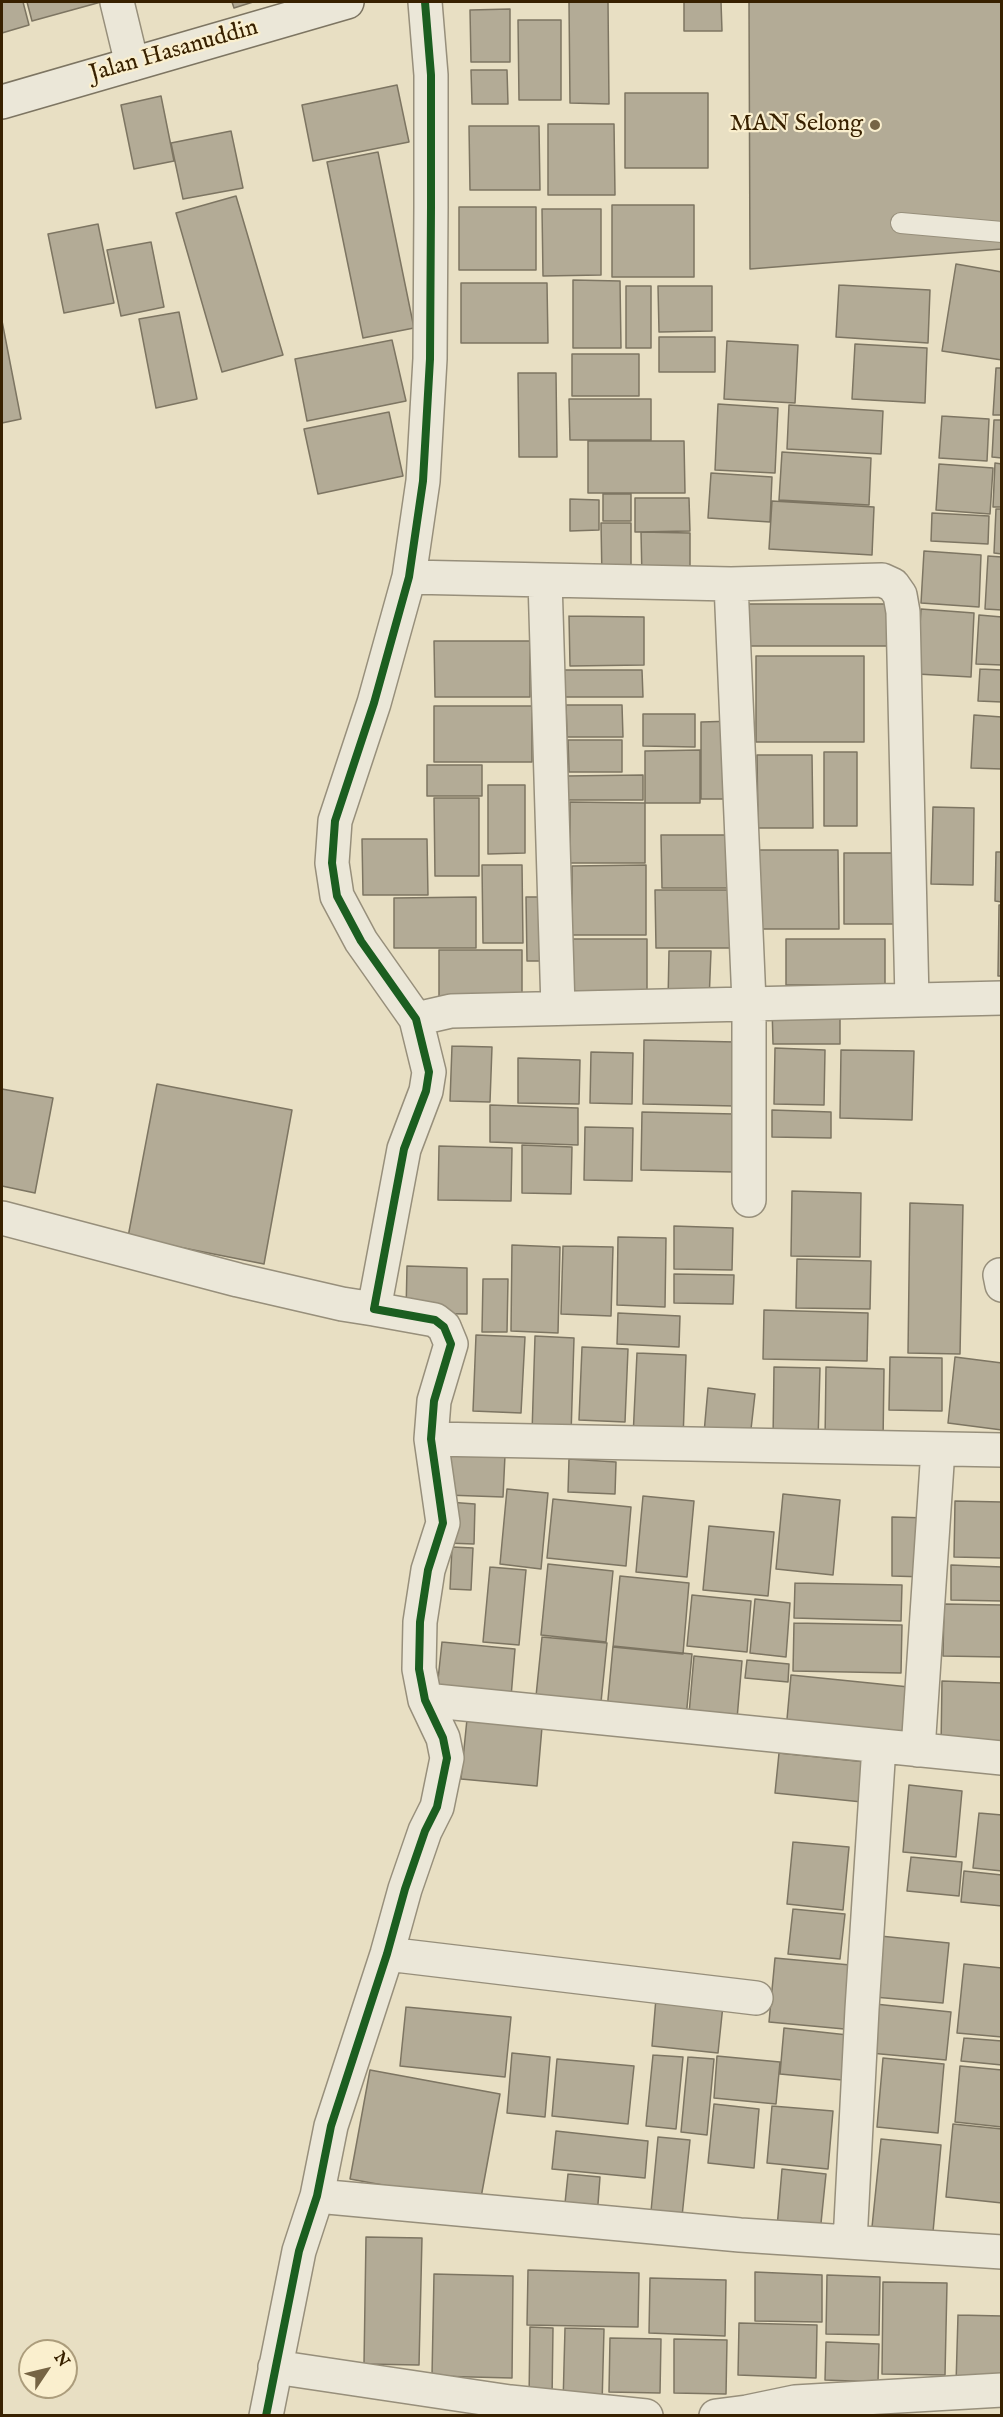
<!DOCTYPE html>
<style>
body{margin:0}
#map{position:relative;width:1003px;height:2417px;overflow:hidden;background:#e8dfc3;font-family:"IM FELL English",serif}
canvas{display:block}
.frame{position:absolute;inset:0;border:3px solid #382100;pointer-events:none}
.north{position:absolute;left:18px;top:2339px;width:60px;height:60px;box-sizing:border-box;background:#faefce;border:2px solid #ac9d7c;border-radius:50%;rotate:55deg;font-size:16px;font-weight:700;line-height:24px;text-align:center;color:#382100}
.north::after{content:'';display:block;margin:auto;width:21px;height:27px;background:#766444;clip-path:polygon(50% 0,100% 100%,50% 72%,0 100%)}
</style>
<div id="map">
<canvas width="1003" height="2417"></canvas>
<div class="frame"></div>
<div class="north">N</div>
</div>
<script>
const g = document.querySelector('canvas').getContext('2d');
g.lineJoin = 'round';
function paint(path, color) {
  g.fillStyle = color;
  g.fill(path, 'evenodd');
}
function shape(rows) {
  const path = new Path2D();
  for (const r of rows) {
    path.moveTo(r[0], r[1]);
    for (let i = 2; i < r.length; i += 2) path.lineTo(r[i], r[i + 1]);
  }
  return path;
}
function trace(path, color, width, dash) {
  g.strokeStyle = color;
  g.lineWidth = width;
  g.lineCap = dash ? 'butt' : 'round';
  g.setLineDash(dash || []);
  g.stroke(path);
}
function write(font, color, halo, rows, align = 'center') {
  g.font = font + ' "IM FELL English",serif';
  g.lineWidth = 4.5;
  g.setLineDash([]);
  g.textBaseline = 'middle';
  g.strokeStyle = halo;
  g.fillStyle = color;
  for (const [text, x, y, turn = 0] of rows) {
    g.save();
    g.translate(x, y);
    g.rotate((+turn || 0) * Math.PI / 180);
    g.textAlign = isNaN(turn) ? turn : align;
    if (halo) g.strokeText(text, 0, 0);
    g.fillText(text, 0, 0);
    g.restore();
  }
}
const building = shape([
 [2,2,23,2,29,25,2,33,2,2],
 [27,2,101,2,32,21,27,2],
 [232,2,253,2,234,8,232,2],
 [569,2,608,2,609,104,570,103,569,2],
 [684,2,721,2,722,31,684,31,684,2],
 [749,2,1002,2,1002,249,750,269,749,2],
 [510,9,510,62,471,62,470,10,510,9],
 [518,20,561,20,561,100,519,100,518,20],
 [471,70,507,70,508,104,472,104,471,70],
 [397,85,409,142,313,161,302,105,397,85],
 [625,93,708,93,708,168,625,168,625,93],
 [161,96,174,161,134,169,121,105,161,96],
 [548,124,614,124,615,195,548,195,548,124],
 [469,126,539,126,540,190,470,190,469,126],
 [231,131,243,188,183,199,171,143,231,131],
 [378,152,414,328,363,338,327,162,378,152],
 [236,196,283,355,222,372,176,213,236,196],
 [612,205,694,205,694,277,612,277,612,205],
 [459,207,536,207,536,270,459,270,459,207],
 [542,209,601,209,601,275,543,276,542,209],
 [98,224,114,303,64,313,48,234,98,224],
 [151,242,164,307,121,316,107,250,151,242],
 [956,264,1002,272,1002,360,942,351,956,264],
 [573,280,620,281,621,348,573,348,573,280],
 [461,283,547,283,548,343,461,343,461,283],
 [839,285,930,290,928,343,836,337,839,285],
 [626,286,651,286,651,348,626,348,626,286],
 [658,286,712,286,712,331,659,332,658,286],
 [179,312,197,399,156,408,139,319,179,312],
 [2,321,21,419,2,423,2,321],
 [659,337,715,337,715,372,659,372,659,337],
 [392,340,406,401,307,421,295,359,392,340],
 [727,341,798,345,795,403,724,399,727,341],
 [855,344,927,348,925,403,852,399,855,344],
 [572,354,639,354,639,396,572,396,572,354],
 [996,368,1002,368,1002,415,993,415,996,368],
 [518,373,556,373,557,457,519,457,518,373],
 [569,399,651,399,651,440,570,440,569,399],
 [718,404,778,408,775,473,715,470,718,404],
 [789,405,883,411,881,454,787,449,789,405],
 [389,412,403,476,318,494,304,429,389,412],
 [942,416,989,419,987,461,939,458,942,416],
 [994,420,1002,420,1002,458,992,457,994,420],
 [588,441,684,441,685,493,588,493,588,441],
 [782,452,871,458,869,505,779,500,782,452],
 [995,463,1002,464,1002,507,993,507,995,463],
 [939,464,993,468,990,514,936,510,939,464],
 [711,473,772,477,770,522,708,518,711,473],
 [603,494,631,494,631,521,603,521,603,494],
 [635,498,689,498,690,531,635,532,635,498],
 [570,499,599,500,599,530,570,531,570,499],
 [772,501,874,507,872,555,769,549,772,501],
 [996,509,1002,509,1002,554,994,553,996,509],
 [932,513,989,516,988,544,931,541,932,513],
 [601,523,631,523,631,579,602,579,601,523],
 [641,532,690,533,690,579,642,579,641,532],
 [924,551,981,555,979,607,921,603,924,551],
 [988,556,1002,557,1002,610,985,609,988,556],
 [738,604,894,604,894,646,738,646,738,604],
 [921,609,974,613,971,677,917,674,921,609],
 [979,615,1002,617,1002,665,976,664,979,615],
 [569,616,644,617,644,665,570,666,569,616],
 [434,641,530,641,530,697,435,697,434,641],
 [756,656,864,656,864,742,756,742,756,656],
 [980,669,1002,670,1002,702,978,701,980,669],
 [561,670,642,670,643,697,561,697,561,670],
 [566,705,622,705,623,737,567,737,566,705],
 [434,706,532,706,532,762,434,762,434,706],
 [643,714,695,714,695,747,643,746,643,714],
 [974,715,1002,717,1002,769,971,768,974,715],
 [736,721,736,799,701,799,701,722,736,721],
 [568,740,622,740,622,772,569,772,568,740],
 [700,750,700,803,645,803,645,751,700,750],
 [824,752,857,752,857,826,824,826,824,752],
 [757,755,812,755,813,828,758,828,757,755],
 [427,765,482,765,482,796,427,796,427,765],
 [643,775,643,800,566,800,566,776,643,775],
 [488,785,525,785,525,853,488,854,488,785],
 [434,798,479,798,479,876,435,876,434,798],
 [570,802,645,803,645,863,570,863,570,802],
 [933,807,974,808,973,885,931,884,933,807],
 [661,835,737,835,737,888,662,888,661,835],
 [362,839,427,839,428,895,363,895,362,839],
 [758,850,838,850,839,929,759,929,758,850],
 [996,852,1002,852,1002,902,995,901,996,852],
 [844,853,899,853,899,924,844,924,844,853],
 [482,865,522,865,523,943,483,943,482,865],
 [646,865,646,935,572,935,572,866,646,865],
 [655,890,740,890,740,948,656,948,655,890],
 [476,897,476,948,394,948,394,898,476,897],
 [526,897,554,897,554,961,527,961,526,897],
 [999,905,1002,905,1002,976,998,976,999,905],
 [571,939,647,939,647,1004,572,1004,571,939],
 [786,939,885,939,885,985,786,985,786,939],
 [439,950,522,950,522,1006,439,1007,439,950],
 [669,951,711,951,709,1002,668,1001,669,951],
 [772,1007,840,1008,840,1044,773,1044,772,1007],
 [644,1040,736,1042,735,1106,643,1104,644,1040],
 [452,1046,492,1047,490,1102,450,1101,452,1046],
 [775,1048,825,1050,824,1105,774,1104,775,1048],
 [841,1050,914,1051,912,1120,840,1118,841,1050],
 [591,1052,633,1053,632,1104,590,1103,591,1052],
 [518,1058,580,1060,579,1104,518,1103,518,1058],
 [157,1084,292,1110,264,1264,128,1237,157,1084],
 [2,1089,53,1098,35,1193,2,1186,2,1089],
 [490,1105,578,1108,578,1145,490,1142,490,1105],
 [772,1110,831,1112,831,1138,772,1137,772,1110],
 [642,1112,735,1114,734,1172,641,1170,642,1112],
 [585,1127,633,1128,632,1181,584,1180,585,1127],
 [522,1145,572,1147,571,1194,522,1193,522,1145],
 [439,1146,512,1148,511,1201,438,1200,439,1146],
 [792,1191,861,1193,860,1257,791,1256,792,1191],
 [910,1203,963,1205,960,1354,908,1353,910,1203],
 [674,1226,733,1228,732,1270,674,1269,674,1226],
 [618,1237,666,1238,665,1307,617,1305,618,1237],
 [512,1245,560,1247,558,1333,511,1331,512,1245],
 [563,1246,613,1247,611,1316,561,1314,563,1246],
 [797,1259,871,1261,870,1309,796,1308,797,1259],
 [407,1266,467,1268,467,1314,406,1313,407,1266],
 [674,1274,734,1275,733,1304,674,1303,674,1274],
 [483,1279,508,1279,507,1332,482,1332,483,1279],
 [764,1310,868,1313,867,1361,763,1359,764,1310],
 [618,1313,680,1316,679,1347,617,1344,618,1313],
 [476,1335,525,1337,521,1413,473,1411,476,1335],
 [535,1336,574,1338,571,1435,532,1433,535,1336],
 [582,1347,628,1349,625,1422,579,1420,582,1347],
 [637,1353,686,1355,683,1439,633,1437,637,1353],
 [890,1357,942,1358,942,1411,889,1410,890,1357],
 [955,1357,1002,1363,1002,1430,948,1423,955,1357],
 [774,1367,820,1368,818,1441,773,1440,774,1367],
 [826,1367,884,1369,883,1443,825,1442,826,1367],
 [708,1388,755,1394,750,1438,704,1433,708,1388],
 [448,1452,505,1455,503,1497,446,1495,448,1452],
 [569,1459,616,1462,615,1494,568,1492,569,1459],
 [507,1489,548,1493,541,1569,500,1564,507,1489],
 [783,1494,840,1500,833,1575,776,1569,783,1494],
 [643,1496,694,1501,687,1577,636,1572,643,1496],
 [553,1499,631,1507,626,1566,547,1558,553,1499],
 [955,1501,1002,1502,1002,1558,954,1557,955,1501],
 [448,1502,475,1504,474,1544,446,1543,448,1502],
 [892,1517,928,1518,926,1577,892,1576,892,1517],
 [709,1526,774,1532,768,1596,703,1590,709,1526],
 [452,1547,473,1548,471,1590,450,1589,452,1547],
 [548,1564,613,1571,606,1642,541,1635,548,1564],
 [951,1565,1002,1567,1002,1601,951,1600,951,1565],
 [490,1567,526,1570,519,1645,483,1642,490,1567],
 [620,1576,689,1583,683,1654,613,1647,620,1576],
 [795,1583,902,1585,901,1621,794,1618,795,1583],
 [692,1595,751,1601,747,1652,687,1646,692,1595],
 [755,1599,790,1603,786,1657,750,1653,755,1599],
 [944,1604,1002,1605,1002,1657,943,1656,944,1604],
 [794,1623,902,1625,901,1673,793,1671,794,1623],
 [542,1637,607,1643,600,1712,535,1706,542,1637],
 [442,1642,515,1649,511,1697,437,1689,442,1642],
 [613,1646,692,1654,686,1718,607,1710,613,1646],
 [694,1656,742,1661,737,1719,689,1714,694,1656],
 [747,1660,789,1664,788,1682,745,1678,747,1660],
 [791,1675,919,1688,914,1743,786,1730,791,1675],
 [942,1681,1002,1683,1002,1748,941,1747,942,1681],
 [467,1719,542,1727,537,1786,461,1779,467,1719],
 [779,1753,866,1762,862,1802,775,1793,779,1753],
 [909,1785,962,1791,956,1857,903,1852,909,1785],
 [979,1813,1002,1815,1002,1871,973,1868,979,1813],
 [793,1842,849,1847,843,1910,787,1904,793,1842],
 [911,1857,962,1862,959,1896,907,1891,911,1857],
 [964,1871,1002,1875,1002,1906,961,1902,964,1871],
 [793,1909,845,1914,840,1959,788,1954,793,1909],
 [880,1936,949,1943,943,2003,874,1997,880,1936],
 [775,1958,861,1966,855,2030,769,2022,775,1958],
 [964,1964,1002,1968,1002,2037,957,2033,964,1964],
 [656,1998,723,2005,718,2053,652,2046,656,1998],
 [875,2004,951,2012,946,2060,870,2053,875,2004],
 [406,2007,511,2017,505,2077,400,2066,406,2007],
 [784,2028,857,2036,853,2081,780,2074,784,2028],
 [964,2038,1002,2041,1002,2065,961,2061,964,2038],
 [512,2053,550,2057,545,2117,507,2113,512,2053],
 [653,2055,683,2057,676,2129,646,2126,653,2055],
 [717,2056,780,2062,776,2104,714,2098,717,2056],
 [688,2057,714,2059,707,2135,681,2132,688,2057],
 [883,2058,944,2064,938,2133,877,2127,883,2058],
 [557,2059,634,2066,628,2124,552,2116,557,2059],
 [960,2066,1002,2070,1002,2127,955,2122,960,2066],
 [370,2070,500,2094,480,2203,350,2179,370,2070],
 [714,2104,759,2109,754,2168,708,2163,714,2104],
 [772,2106,833,2111,828,2169,767,2163,772,2106],
 [953,2124,1002,2129,1002,2203,946,2197,953,2124],
 [556,2131,648,2141,645,2178,552,2169,556,2131],
 [658,2137,690,2140,681,2226,650,2222,658,2137],
 [881,2139,941,2145,933,2232,872,2227,881,2139],
 [782,2169,826,2174,820,2233,777,2228,782,2169],
 [568,2174,600,2177,597,2217,564,2213,568,2174],
 [366,2237,422,2238,419,2365,364,2364,366,2237],
 [528,2270,639,2273,638,2327,527,2325,528,2270],
 [755,2272,822,2275,822,2322,755,2321,755,2272],
 [434,2274,513,2276,512,2378,432,2376,434,2274],
 [827,2275,880,2277,879,2335,826,2334,827,2275],
 [650,2278,726,2280,725,2336,649,2333,650,2278],
 [883,2282,947,2283,945,2375,882,2374,883,2282],
 [958,2315,1002,2316,1002,2385,956,2384,958,2315],
 [739,2323,817,2325,816,2378,738,2375,739,2323],
 [530,2327,553,2328,552,2400,529,2400,530,2327],
 [565,2328,604,2329,602,2405,563,2404,565,2328],
 [610,2338,661,2339,660,2393,609,2392,610,2338],
 [674,2339,727,2340,726,2394,674,2393,674,2339],
 [826,2342,879,2344,878,2382,825,2380,826,2342]
]);
paint(building, '#b3ab96');
trace(building, '#7d7562', 1.5);
const lane = shape([
 [901,223,1002,232]
]);
const street = shape([
 [117,2,132,64],
 [409,577,731,584,882,580,893,585,900,595,903,612,912,1000],
 [545,580,558,1008],
 [731,584,749,1002,749,1200],
 [416,1019,451,1011,1002,998],
 [2,1218,238,1280,342,1304,374,1309],
 [1000,1275,1002,1285],
 [431,1439,1002,1450],
 [425,1700,1002,1758],
 [918,1750,938,1449],
 [387,1954,756,1998],
 [317,2196,740,2235,1002,2252],
 [850,2242,862,2009,879,1746],
 [275,2367,510,2402,646,2416],
 [266,2416,299,2251,317,2196,331,2126,387,1954,405,1889,425,1831,437,1807,447,1758,443,1738,425,1700,419,1669,420,1622,428,1570,443,1523,431,1439,434,1401,451,1344,444,1327,435,1320,374,1309,404,1149,426,1091,429,1072,416,1019,361,941,337,896,332,863,335,821,374,703,409,577,423,481,430,359,431,207,431,75,425,2],
 [716,2416,747,2412,795,2402,1002,2390]
]);
const secondary = shape([
 [2,102,347,2]
]);
trace(lane, '#978f7b', 22);
trace(street, '#978f7b', 36);
trace(secondary, '#7d7562', 36);
trace(lane, '#ebe7d8', 20);
trace(street, '#ebe7d8', 33);
trace(secondary, '#ebe7d8', 33);
trace(shape([
 [266,2416,299,2251,317,2196,331,2126,387,1954,405,1889,425,1831,437,1807,447,1758,443,1738,425,1700,419,1669,420,1622,428,1570,443,1523,431,1439,434,1401,451,1344,444,1327,435,1320,374,1309,404,1149,426,1091,429,1072,416,1019,361,941,337,896,332,863,335,821,374,703,409,577,423,481,430,359,431,207,431,75,425,2]
]), '#1b5e20', 8);
for (const [x, y, r, color] of [
 [875,125,6,"#766444"]
]) {
  const dot = new Path2D();
  dot.arc(x, y, r, 0, 2 * Math.PI);
  g.fillStyle = color;
  g.fill(dot);
  trace(dot, '#faefce', 2);
}
write('24px', '#382100', '#faefce', [
 ["Jalan Hasanuddin",174,52,-16]
]);
write('24px', '#382100', '#faefce', [
 ["MAN Selong",863,125]
], 'right');
</script>
